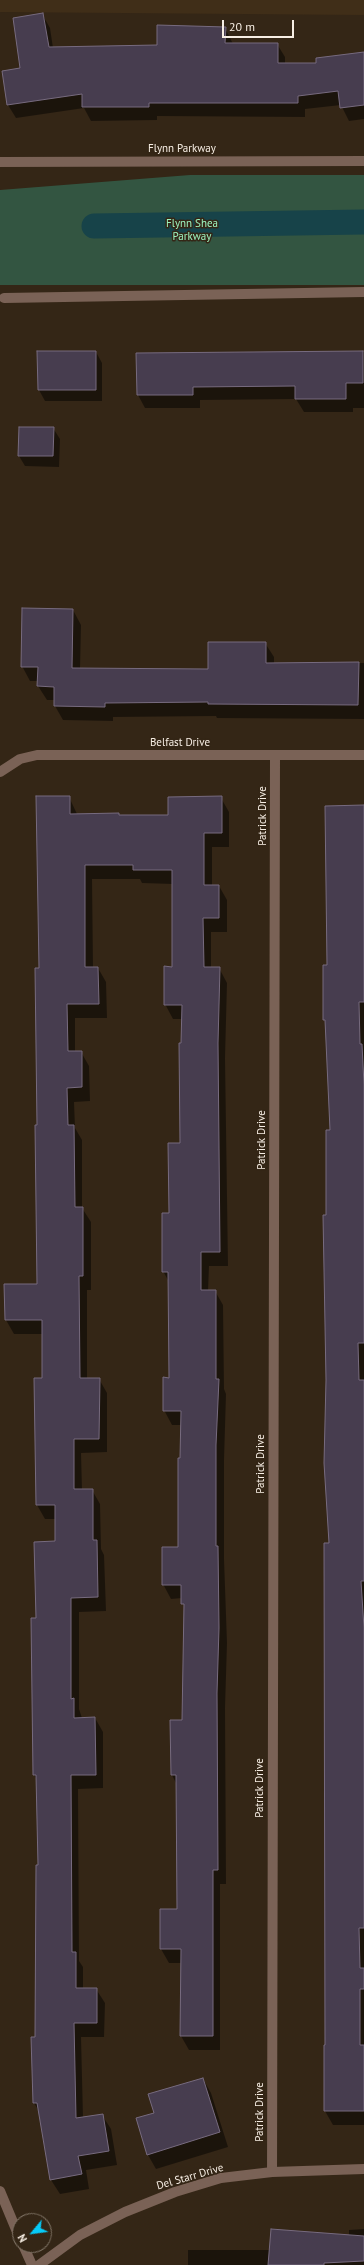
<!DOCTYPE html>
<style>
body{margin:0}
#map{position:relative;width:364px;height:2265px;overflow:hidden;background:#342616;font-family:"PT Sans",sans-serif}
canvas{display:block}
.north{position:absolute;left:12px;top:2213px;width:40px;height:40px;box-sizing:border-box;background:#342616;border:1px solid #827668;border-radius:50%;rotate:241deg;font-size:11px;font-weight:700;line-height:16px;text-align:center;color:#f7eee4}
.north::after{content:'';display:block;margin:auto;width:14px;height:18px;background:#06cbf9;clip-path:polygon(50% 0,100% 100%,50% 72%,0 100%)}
.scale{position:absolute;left:222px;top:20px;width:72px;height:18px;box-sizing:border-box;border:2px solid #f7eee4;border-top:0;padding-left:5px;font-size:12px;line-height:14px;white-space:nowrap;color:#f7eee4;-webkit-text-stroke:3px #342616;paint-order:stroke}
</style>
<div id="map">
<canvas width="364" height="2265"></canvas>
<div class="north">N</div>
<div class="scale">20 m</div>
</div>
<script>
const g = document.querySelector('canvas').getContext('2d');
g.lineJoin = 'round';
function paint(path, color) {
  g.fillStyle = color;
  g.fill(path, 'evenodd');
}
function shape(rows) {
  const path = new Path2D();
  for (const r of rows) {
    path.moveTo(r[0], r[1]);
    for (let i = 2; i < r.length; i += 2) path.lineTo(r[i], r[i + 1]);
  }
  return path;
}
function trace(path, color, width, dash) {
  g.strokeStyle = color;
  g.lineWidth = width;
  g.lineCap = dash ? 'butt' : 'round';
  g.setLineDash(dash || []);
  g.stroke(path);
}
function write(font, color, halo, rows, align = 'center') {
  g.font = font + ' "PT Sans",sans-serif';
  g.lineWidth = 3;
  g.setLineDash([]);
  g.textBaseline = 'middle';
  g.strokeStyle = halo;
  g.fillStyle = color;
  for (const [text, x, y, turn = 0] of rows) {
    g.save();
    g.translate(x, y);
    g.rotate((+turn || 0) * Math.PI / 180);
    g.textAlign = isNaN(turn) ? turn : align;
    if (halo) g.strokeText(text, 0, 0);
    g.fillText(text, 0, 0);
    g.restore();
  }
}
paint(shape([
 [0,0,364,0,364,15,0,12]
]), '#402e18');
paint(shape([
 [190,175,364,175,364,285,0,285,0,190]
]), '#335541');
paint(shape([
 [42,14,50,28,53,48,158,46,225,28,233,44,277,44,285,57,285,64,317,64,364,53,364,119,349,121,341,105,305,109,305,117,157,116,157,120,91,121,84,108,16,118,8,105,3,72,21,69],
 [96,352,102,363,102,401,45,401,39,390],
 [364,352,364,408,353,408,353,412,304,412,296,399,200,400,200,408,145,408,138,395,137,354],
 [53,428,60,439,59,467,25,466,19,456],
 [73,610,81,625,80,669,209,670,265,643,274,657,274,664,364,663,364,719,217,718,216,716,113,717,113,721,63,720,55,706,55,700,47,700,38,686,38,681,30,681,22,666],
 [69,797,77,814,169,816,221,798,229,812,229,847,212,847,212,886,219,886,227,900,227,932,211,932,211,968,219,968,227,983,225,1058,228,1266,209,1266,208,1291,215,1291,223,1305,224,1389,226,1394,224,1460,224,1559,227,1643,225,1708,226,1884,220,1884,220,2050,189,2050,181,2036,182,1963,169,1963,161,1949,178,1910,177,1785,172,1775,183,1721,185,1608,182,1598,171,1599,163,1584,179,1548,182,1425,172,1425,164,1410,170,1379,169,1282,163,1271,181,1144,183,1019,173,1019,165,1004,173,968,173,884,142,883,140,879,92,879,93,968,98,968,106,982,107,1018,75,1018,75,1052,81,1052,89,1066,90,1101,74,1102,75,1128,82,1140,82,1208,91,1222,91,1290,87,1290,87,1379,99,1379,107,1393,107,1452,81,1453,82,1490,92,1490,100,1504,101,1549,104,1555,106,1611,79,1612,79,1709,82,1718,95,1718,103,1732,103,1788,78,1789,79,1961,83,1967,83,1989,96,1989,105,2003,104,2037,81,2037,83,2118,102,2115,111,2129,117,2165,86,2170,89,2189,60,2194,51,2180,40,2113,34,2103,39,1866,37,1780,34,1775,37,1619,56,1542,56,1519,45,1519,37,1505,44,1379,43,1334,14,1334,6,1320,5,1285,38,1285,40,969],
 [364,806,364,2125,333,2125,325,2111,330,1544,325,1277,327,1131,331,1131,326,1024,324,1019,328,966],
 [203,2079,211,2093,228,2147,156,2169,148,2155,155,2114],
 [364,2229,364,2265,188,2265,188,2250,270,2250,349,2236,349,2230]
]), '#0007');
trace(shape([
 [94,226,364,222]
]), '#174349', 25);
const building = shape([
 [43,13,49,47,157,45,157,25,226,27,225,43,278,43,278,63,316,63,316,58,364,52,364,105,340,108,338,91,298,96,298,103,149,103,149,107,82,107,82,94,7,105,2,71,20,68,13,18,43,13],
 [37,351,96,351,96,390,38,390,37,351],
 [363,351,363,383,346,383,346,399,295,399,295,386,193,387,193,395,137,395,136,353,363,351],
 [19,427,54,427,53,456,18,456,19,427],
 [22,608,73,609,72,668,208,669,208,642,266,642,266,663,359,662,358,705,208,704,208,702,105,703,105,707,54,706,54,687,37,686,38,667,21,667,22,608],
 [36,796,70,796,70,814,119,813,119,815,168,815,168,797,222,796,222,833,204,833,204,885,219,885,219,918,203,918,204,967,220,967,218,1043,220,1252,201,1252,201,1290,216,1290,216,1379,219,1379,216,1445,216,1546,218,1546,219,1628,217,1693,218,1870,213,1870,213,2036,180,2036,181,1949,160,1949,160,1909,177,1909,176,1775,171,1775,170,1720,182,1720,184,1604,181,1604,181,1585,162,1585,162,1547,178,1547,178,1458,180,1458,181,1411,163,1411,163,1377,169,1378,168,1272,162,1272,162,1213,169,1213,168,1143,180,1143,179,1043,181,1043,182,1005,164,1005,164,966,172,967,172,870,133,870,133,865,85,865,85,967,98,967,99,1004,67,1004,68,1051,82,1051,82,1087,67,1088,68,1125,74,1125,75,1207,83,1207,83,1276,79,1276,80,1378,100,1378,99,1439,74,1439,74,1489,93,1489,93,1540,97,1540,98,1597,71,1598,71,1699,74,1698,74,1718,95,1717,96,1775,71,1775,72,1952,76,1952,76,1988,97,1988,97,2023,74,2023,76,2118,103,2114,109,2151,78,2156,82,2174,50,2180,37,2103,33,2103,31,2037,35,2037,36,1865,38,1865,36,1775,33,1775,31,1618,36,1618,34,1542,55,1541,55,1505,36,1505,34,1378,42,1378,42,1320,5,1320,4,1284,37,1284,35,1125,37,1125,35,968,39,968,36,796],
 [364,805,364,1002,359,1002,360,1044,362,1044,364,1085,364,1343,358,1343,359,1380,364,1380,364,1581,361,1581,364,1628,364,1928,359,1928,360,1968,364,1968,364,1989,360,1989,360,2045,364,2045,364,2111,324,2111,324,2045,325,2045,324,1543,329,1543,324,1463,326,1380,323,1215,326,1215,326,1130,330,1130,325,1020,323,1020,323,965,327,965,325,806,364,805],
 [203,2078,220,2132,147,2155,136,2118,154,2113,148,2094,203,2078],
 [271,2229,364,2236,364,2261,324,2263,324,2265,268,2265,271,2229]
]);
paint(building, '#473d4f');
trace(building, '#776b7f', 1);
trace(shape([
 [4,298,364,292],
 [0,772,20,759,37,755,364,755],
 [272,2172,275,756],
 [0,2191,20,2239],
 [23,2245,32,2265]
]), '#7a6256', 10);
trace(shape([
 [0,162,364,161],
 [39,2265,80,2235,125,2212,175,2192,221,2178,272,2172,364,2169]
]), '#7a6256', 10);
write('11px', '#f7eee4', '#342616', [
 ["Flynn Parkway",182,149],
 ["Belfast Drive",180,743],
 ["Patrick Drive",263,816,-90],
 ["Patrick Drive",262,1140,-90],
 ["Patrick Drive",261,1464,-90],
 ["Patrick Drive",260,1788,-90],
 ["Patrick Drive",260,2112,-90],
 ["Del Starr Drive",190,2177,-16]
]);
write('11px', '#9cf4c0', '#342616', [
 ["Flynn Shea",192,224],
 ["Parkway",192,237]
]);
</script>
